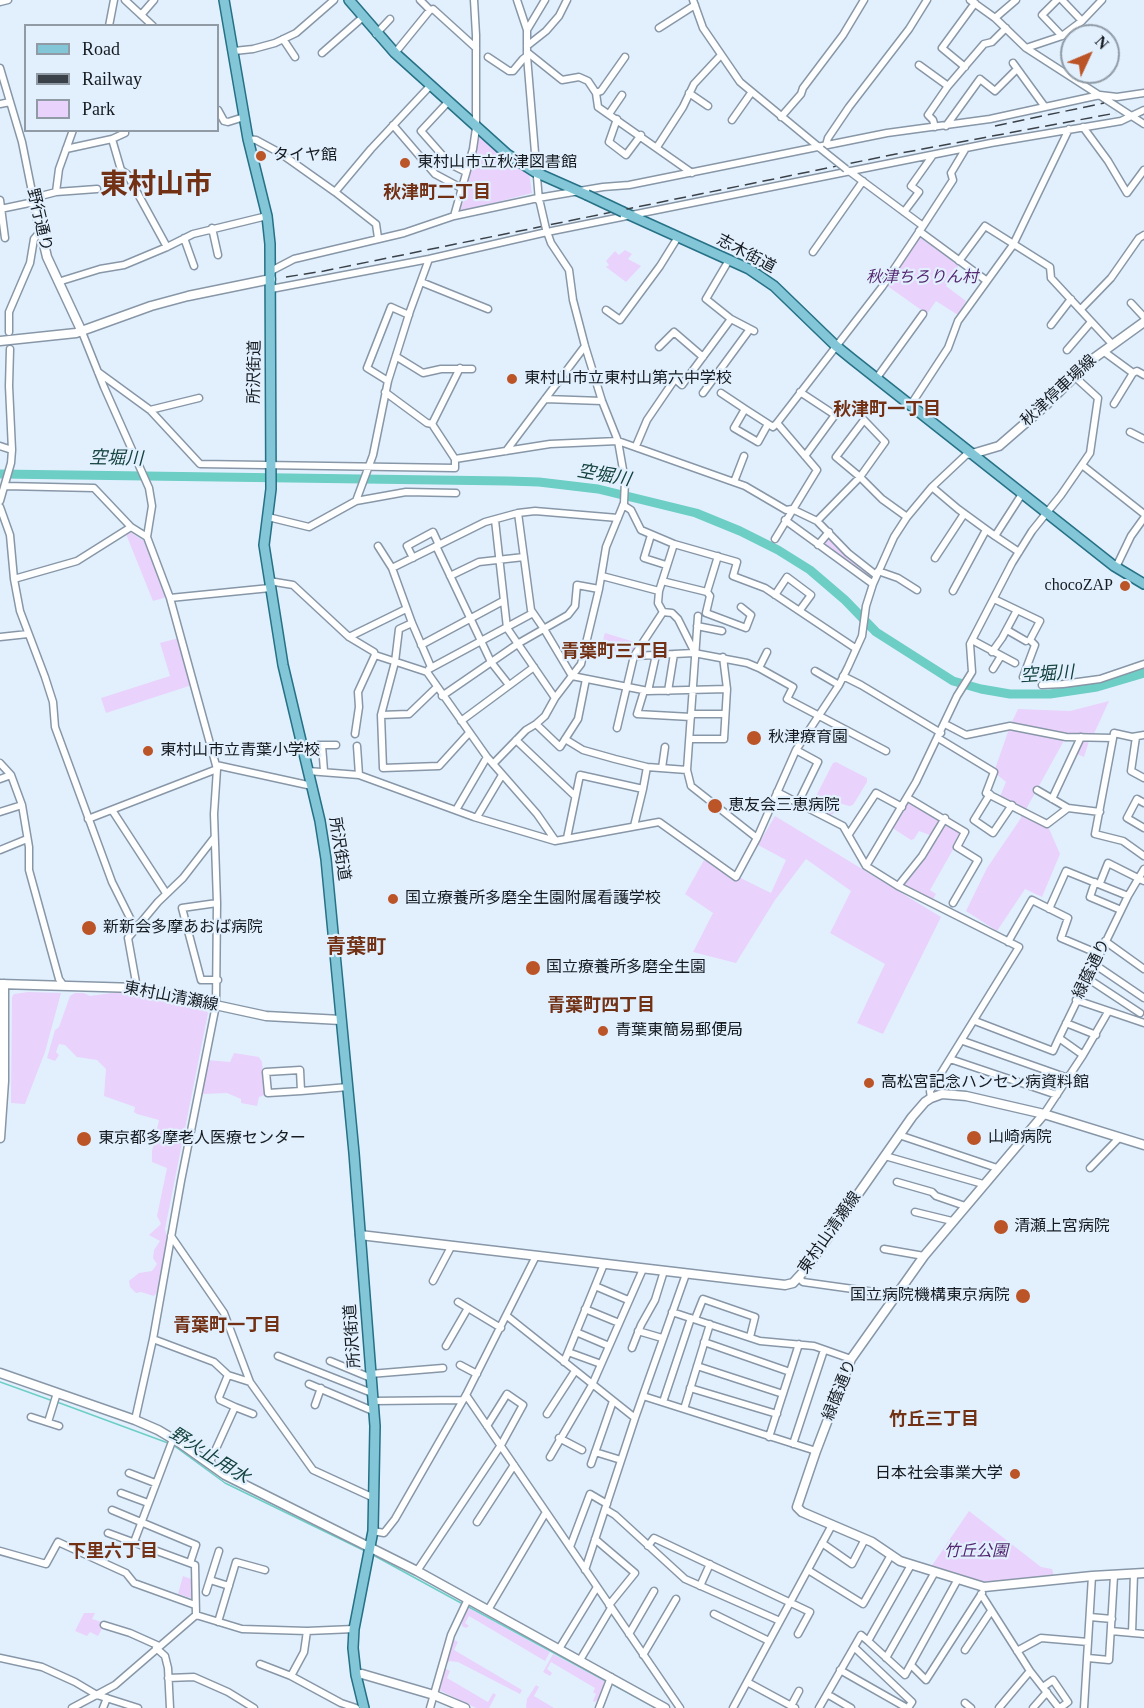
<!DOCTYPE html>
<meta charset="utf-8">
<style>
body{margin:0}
#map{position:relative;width:1144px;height:1708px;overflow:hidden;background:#e2f0fe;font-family:"Times New Roman",serif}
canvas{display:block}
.legend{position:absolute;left:24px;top:24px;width:195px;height:108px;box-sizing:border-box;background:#e2f0fe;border:2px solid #909ba6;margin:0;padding:8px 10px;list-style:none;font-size:18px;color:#151b21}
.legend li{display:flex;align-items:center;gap:12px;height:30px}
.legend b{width:30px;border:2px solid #909ba6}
.north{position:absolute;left:1060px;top:24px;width:60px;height:60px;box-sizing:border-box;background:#e2f0fe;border:2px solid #909ba6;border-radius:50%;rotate:46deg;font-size:16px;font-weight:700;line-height:24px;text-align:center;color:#151b21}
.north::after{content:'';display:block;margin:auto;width:21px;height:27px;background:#bb5528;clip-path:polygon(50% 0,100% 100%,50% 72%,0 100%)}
</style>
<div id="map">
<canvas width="1144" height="1708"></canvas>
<ul class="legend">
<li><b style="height:8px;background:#82c6d7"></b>Road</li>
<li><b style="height:8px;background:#3a4149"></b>Railway</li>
<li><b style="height:16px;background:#e9d2fb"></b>Park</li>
</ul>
<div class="north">N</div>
</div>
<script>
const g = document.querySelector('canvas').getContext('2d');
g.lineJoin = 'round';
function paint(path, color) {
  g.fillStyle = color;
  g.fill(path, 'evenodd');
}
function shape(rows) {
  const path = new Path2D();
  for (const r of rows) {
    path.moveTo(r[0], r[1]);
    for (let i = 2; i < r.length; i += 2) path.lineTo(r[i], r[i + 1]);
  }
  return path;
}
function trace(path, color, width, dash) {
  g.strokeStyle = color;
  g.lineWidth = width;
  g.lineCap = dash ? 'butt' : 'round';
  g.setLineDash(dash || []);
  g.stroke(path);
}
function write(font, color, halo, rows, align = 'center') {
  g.font = font + ' "Times New Roman","Noto Sans JP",serif';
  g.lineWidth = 4.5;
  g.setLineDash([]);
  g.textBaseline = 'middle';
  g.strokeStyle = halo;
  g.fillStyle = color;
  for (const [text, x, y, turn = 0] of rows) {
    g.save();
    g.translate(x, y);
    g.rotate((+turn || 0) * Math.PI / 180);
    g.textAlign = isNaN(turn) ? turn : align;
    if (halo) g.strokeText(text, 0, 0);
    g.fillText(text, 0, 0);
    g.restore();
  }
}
paint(shape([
 [479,136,494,149,529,173,532,193,459,212,465,198],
 [918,236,959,265,946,286,966,301,958,315,936,301,927,314,886,285],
 [625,250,632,254,628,259,641,266,626,282,606,267,609,265,606,261,615,251,619,255],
 [130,532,144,541,167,597,153,601,126,534],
 [828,535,872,575,870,580,822,543],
 [605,633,641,644,634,656,601,648],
 [179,638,192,685,106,713,101,698,170,676,160,643],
 [1109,701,1092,738,1090,738,1084,757,1075,753,1081,738,1066,737,1025,811,1047,824,1060,854,1042,897,1025,889,997,931,966,911,987,868,1021,818,1020,809,999,799,1006,782,994,772,1010,726,1018,709,1070,711],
 [836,762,867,778,867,782,853,805,849,806,839,803,833,814,830,815,814,806,812,804,833,763],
 [910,802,940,818,941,822,932,836,919,831,914,839,911,840,894,829,893,826,906,804],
 [775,816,941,917,883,1034,857,1023,885,964,830,933,851,891,806,859,775,900,736,963,693,952,713,913,685,894,704,860,771,893,786,860,758,845],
 [945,821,963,832,930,890,936,894,932,901,900,884],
 [28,992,61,993,45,1052,25,1104,11,1103,12,997,14,994],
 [75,993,84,993,90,996,112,993,135,993,207,1011,208,1013,165,1229,167,1236,163,1266,159,1289,154,1296,141,1292,136,1293,130,1287,129,1281,139,1273,152,1271,157,1264,153,1258,154,1250,160,1241,149,1235,161,1224,157,1216,167,1168,152,1162,152,1151,159,1120,137,1114,134,1112,135,1107,104,1096,106,1069,97,1060,77,1057,65,1045,59,1044,56,1052,59,1055,55,1061,47,1058,55,1030,59,1027,70,996],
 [234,1053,259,1057,262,1062,265,1095,259,1097,257,1106,241,1103,241,1099,227,1093,202,1094,207,1060,230,1062],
 [969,1511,1041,1567,1052,1569,1054,1576,983,1584,931,1567],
 [183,1576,191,1579,194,1596,191,1598,178,1594],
 [467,1607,550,1652,545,1661,469,1616,465,1623,469,1626,466,1628,462,1626,461,1621],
 [84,1613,95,1613,92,1619,105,1623,98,1636,90,1632,87,1636,75,1631],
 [453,1639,458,1642,454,1650,522,1690,520,1694,458,1662,449,1661,448,1663,446,1660],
 [553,1654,605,1681,598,1699,595,1702,593,1701,596,1694,593,1692,595,1688,551,1662,547,1669,552,1673,550,1676,543,1672],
 [444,1668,450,1671,447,1678,488,1702,493,1693,496,1695,489,1708,476,1708,439,1690],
 [536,1685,539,1687,534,1696,554,1708,526,1708,527,1699]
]), '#e9d2fb');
trace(shape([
 [0,1382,53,1401],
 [57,1402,168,1443],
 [173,1445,225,1483,365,1551],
 [373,1555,461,1603],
 [467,1606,606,1681],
 [610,1683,656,1708]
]), '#6ccec5', 1.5);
trace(shape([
 [0,474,508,481,539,482,598,489,696,513,740,531,778,550,810,570,845,600,876,632,953,681,981,689,1010,694,1050,694,1097,687,1144,673]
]), '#6ccec5', 9);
const street = shape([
 [125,0,153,26],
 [420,0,430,10],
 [517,0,527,30],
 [693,0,703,28,740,82,820,148],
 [970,0,995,18,1026,48,1144,124],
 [1057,0,1042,15,1062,36],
 [1062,0,1082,21],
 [0,2,8,0],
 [141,15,154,0],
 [995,18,1016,0],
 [109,26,114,0],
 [659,28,695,5],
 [376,34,390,19],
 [283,39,295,57],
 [527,46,546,31,559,16,567,0],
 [1026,48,1062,36,1082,21,1102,0],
 [234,51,253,49,275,43,296,33,334,0],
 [527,52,562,80,579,77,588,81,596,93,598,107,692,173],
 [322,53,363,17],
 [395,53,430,10,433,9,476,48],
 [488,57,509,71,513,71,523,59,527,56],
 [1013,63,1045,107],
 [919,65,948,86],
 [965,67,942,48,975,3],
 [0,68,22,142,34,202,0,209],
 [596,93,601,91,625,57],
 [689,93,708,106],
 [448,102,421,131,450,164,466,172],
 [0,104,10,102],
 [218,110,224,121,228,122,244,117],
 [609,114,622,95],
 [781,117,801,94,803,88,843,35,864,0],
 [617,119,609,142,626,155,641,135],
 [732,120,751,93],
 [393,125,435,174,463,189],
 [946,126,980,79,995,91,1017,69],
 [935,127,933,120,928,115,948,86,984,44,992,42,1006,28],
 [1083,127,1108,161,1127,193,1144,170],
 [112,139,121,170,127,174,167,247],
 [248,139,256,140,280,153,335,192,376,224,378,238],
 [826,145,828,138,849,107,909,29,927,0],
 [657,147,683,107,694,84,721,55],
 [66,149,112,139,125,133],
 [56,192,97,189],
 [335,192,371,149,430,86],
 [33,198,56,192,59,169,73,130],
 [0,200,5,238],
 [539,201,527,56,527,30,545,0],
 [904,212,919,192,911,186,933,155],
 [454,216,473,149,476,128,476,35,474,0],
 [923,226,953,180,951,173,966,148],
 [212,228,218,255],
 [919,231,987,281],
 [184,238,194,266],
 [813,252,863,181],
 [959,261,985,226,1050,267,1051,278,1113,345],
 [271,271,294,259,404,233,454,216,538,198,603,187,629,185,887,133,990,119,1100,95,1117,97,1144,93],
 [58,282,100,269,124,265,167,247,193,234,267,216],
 [421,282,488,309],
 [271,289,429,259,547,232,811,179,991,143,1121,121,1144,110],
 [1131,303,1144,317],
 [1081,309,1111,278,1139,238,1144,235],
 [606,310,620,320,660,266,678,237],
 [731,319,754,331],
 [1051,325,1071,299],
 [9,332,9,312,30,263,34,239,40,232],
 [82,332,104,387,149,488,152,506,147,537,170,598,217,769,214,814,217,903,216,1005,181,1181,153,1339,135,1420],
 [659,347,674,332,703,357],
 [1067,350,1091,322],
 [1103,351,1133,373,1137,371,1144,375],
 [397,357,423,373,441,369,472,369],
 [98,372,150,410,200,464,455,468,455,459,550,444,618,441,745,486,786,510,792,509,817,521,848,553,876,575],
 [876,379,923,314],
 [388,381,367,368,391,307,409,315],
 [385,392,427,423,432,424],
 [800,392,835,415,805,456],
 [703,393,750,329],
 [721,393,745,409],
 [545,399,602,401],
 [1114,404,1133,373],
 [910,406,948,348,958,321,1013,245,1069,129],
 [150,410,199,398],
 [864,420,885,442,860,477,836,457,864,420],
 [768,424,758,442,734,428,745,409,773,427,777,423],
 [1130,432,1144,439],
 [0,446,12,450],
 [636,446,647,420,675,379,682,385,731,319,706,299,729,260],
 [506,451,585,346],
 [455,459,432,424,460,368],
 [1082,465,1144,514],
 [734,482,744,456],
 [5,486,94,488,131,527,147,537],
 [932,487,958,509,995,536,1022,494],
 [0,501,11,463,12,450,9,386,10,349],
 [356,501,406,492,456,493],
 [623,505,631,510,641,530,674,544,737,562,733,576,765,588,855,648],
 [0,507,10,535,14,579,20,611,45,677,53,702,55,727,112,882,135,928],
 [518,513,531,610,544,629,572,676,648,691,727,689],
 [268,517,309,527,356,501,373,455,388,381,410,311,429,259],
 [495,520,507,628,555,698],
 [785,520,873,584],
 [817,521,860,477,882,499,907,517],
 [651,535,644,558,666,565],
 [995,536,1019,552],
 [775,539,817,470,777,423,882,287,923,226,849,171],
 [818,545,829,532],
 [378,546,392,568,412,623,431,667],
 [436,546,491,662,509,685],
 [413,558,407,546,433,532,439,545],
 [935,558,964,514],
 [1114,566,1118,563,1131,536,1144,518],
 [392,568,485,522,518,513,535,511,618,518],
 [878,571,898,578,917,590],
 [450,576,479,562,524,557],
 [602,576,659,591],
 [14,579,77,561,131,527],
 [269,581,293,585,349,637,374,652,375,655,427,672,487,757,537,814,555,840],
 [662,581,707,592,718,556],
 [953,591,986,530],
 [707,592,710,596,706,613,746,628,751,615,741,607],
 [775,595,787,577,811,595,800,610],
 [170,598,270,588],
 [994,599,1040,621,1030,640,1035,645,1023,677],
 [663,612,672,613,678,619,693,649],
 [698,616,687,770,691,786,757,838],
 [412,623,399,629,395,662,381,715,383,768,439,766,469,733],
 [697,626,722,631],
 [1007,630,1026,641],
 [0,637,28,634],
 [349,637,406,609],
 [972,640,1015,663],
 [421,645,503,601],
 [992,652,1002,638,1017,610],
 [634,656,663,612,658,603,659,591,674,544],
 [759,668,767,652],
 [429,669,533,613],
 [993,669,1001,656],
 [815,671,839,685],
 [843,676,861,685,941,733],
 [1042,685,1063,684,1100,679,1144,664],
 [644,691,637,714,691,717],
 [648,691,656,655],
 [668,691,674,654],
 [442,696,519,643,568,615,575,606,577,585,599,589],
 [692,714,725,714],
 [381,715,409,714,437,687],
 [461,721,534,667],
 [536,724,560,747,578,719,586,679],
 [945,724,966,735,1010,726,1066,737,1113,738],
 [617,728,634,656,694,653,747,663,759,668,793,687,787,699,886,751],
 [355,734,359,707,358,692,375,655],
 [1144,735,1132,737,1114,733,1095,834,1123,841,1144,856],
 [1136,737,1131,771,1144,778],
 [938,738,994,772,986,793,1047,824,1068,808,1100,812],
 [565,739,583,750,615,759,647,767,687,770],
 [690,739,724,739,727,689,723,657],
 [516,740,575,796],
 [317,745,336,745],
 [322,745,324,771],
 [357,746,359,775],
 [0,763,11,775,22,805,29,847,29,870,59,979,64,986],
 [493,764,526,730,536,724,545,716,555,698,581,664,599,589,606,547,624,503,625,481,618,441,602,401,585,346,573,300,569,270,551,243,546,229],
 [216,765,312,786],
 [662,768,665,747],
 [308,771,359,775,474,817,555,841,659,822,736,877,757,838,796,750,839,685,848,667,862,636,866,606,873,584,894,537,907,517,932,487,966,455,972,454],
 [0,779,11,775],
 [1037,790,1068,808],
 [777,792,798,803,818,762,796,750],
 [990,794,974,820,993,833,1012,805],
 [908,798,965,832,957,847,978,860,953,903],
 [1052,799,1081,737],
 [798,803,843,826,866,866,898,886,1019,947,930,1091,931,1098],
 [1144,803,1137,799,1127,818,1144,828],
 [112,810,166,893],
 [456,810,487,757],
 [0,812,22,805],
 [477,817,502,775],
 [88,819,217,769],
 [634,826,643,789,647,767],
 [849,834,876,793,902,807],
 [567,838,580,775,643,789],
 [0,850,27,839],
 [866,866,916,782,957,696,972,672,970,644,1012,563,1032,531,1061,495,1090,453,1098,398,1075,377],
 [1095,882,1090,897,1121,910],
 [1100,883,1108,863,1144,881],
 [898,886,922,856,945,818],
 [217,903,182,908,201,980,218,980],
 [1049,909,1066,871,1128,896],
 [1105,941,1144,969],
 [1008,942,1032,900,1068,918,1061,938,1099,954],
 [1094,964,1144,998],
 [1087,978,1140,1013],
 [137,988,128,938,158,902,183,878,214,838],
 [1076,1000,1144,1023],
 [975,1021,1053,1051,1059,1038],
 [1066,1023,1096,1035],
 [963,1041,1068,1078],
 [1083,1055,1108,1012],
 [950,1059,1057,1095],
 [301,1091,268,1093,266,1072,300,1070,301,1091,348,1087],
 [1044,1114,1083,1055,1059,1038,1128,896,1144,869],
 [899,1135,997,1168],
 [885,1156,983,1184],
 [1090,1168,1119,1138],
 [897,1182,932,1192,936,1196,965,1206],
 [915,1212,952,1221],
 [171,1236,224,1313,250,1382,313,1470,374,1498],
 [884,1249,924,1256],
 [799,1278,803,1282,896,1295],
 [433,1281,451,1247],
 [595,1286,628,1300],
 [458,1302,501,1328],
 [585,1309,619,1323],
 [672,1312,760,1341,814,1346,851,1359],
 [507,1316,635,1418],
 [695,1319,703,1299,755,1317,750,1337],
 [638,1331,662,1338],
 [576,1332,609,1346],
 [153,1339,214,1362,228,1375,250,1382],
 [704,1342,790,1372],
 [446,1346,468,1308],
 [632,1348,641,1325,655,1300,664,1271],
 [568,1352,601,1364],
 [278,1356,372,1393],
 [330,1361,371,1378],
 [564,1362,604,1264],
 [460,1365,477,1374],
 [697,1366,783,1394],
 [370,1374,443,1368],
 [309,1384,373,1411],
 [690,1388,777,1414],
 [466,1395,680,1708],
 [643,1396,816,1451],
 [373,1401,463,1400],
 [663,1402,691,1318],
 [315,1405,321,1388],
 [235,1407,253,1414],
 [684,1409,710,1324],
 [547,1414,575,1371],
 [31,1417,59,1426],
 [48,1422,57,1393],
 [769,1437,799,1344],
 [559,1438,582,1450],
 [793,1444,824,1350],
 [595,1452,621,1460],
 [550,1457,592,1385,643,1269],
 [209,1464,235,1407,220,1400,219,1397,228,1375],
 [591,1464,613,1401],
 [129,1473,155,1483],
 [121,1493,148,1503],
 [605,1509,615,1515,685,1579,780,1621],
 [112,1510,196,1545,190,1563],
 [477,1522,514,1465],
 [373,1531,384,1533,395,1519,466,1395,536,1256],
 [108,1533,195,1565,196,1615],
 [595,1539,635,1573,609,1605],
 [134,1542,173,1439],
 [822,1543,852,1564,865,1539],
 [648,1546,654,1538,810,1612,798,1634],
 [570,1547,590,1494,607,1504],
 [0,1551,46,1564,58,1542,126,1573,134,1583,195,1605],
 [585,1570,635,1418,686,1274],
 [808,1570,863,1604,891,1555],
 [417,1571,501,1445,523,1405,507,1394,487,1426],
 [210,1580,229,1586],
 [700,1586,710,1564],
 [206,1592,219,1551],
 [981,1594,1030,1671,1059,1708],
 [488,1610,546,1512],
 [714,1614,769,1641],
 [1090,1617,1112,1619],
 [218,1622,236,1562,265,1570],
 [104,1625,130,1633,159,1646],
 [1111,1631,1144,1634],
 [1132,1633,1134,1574],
 [629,1634,654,1591],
 [868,1641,905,1675,958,1579],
 [854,1647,912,1702,908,1708],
 [156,1648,165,1656,168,1668,170,1708],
 [559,1649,597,1587],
 [965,1650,991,1611],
 [1017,1651,1041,1638,1088,1642],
 [643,1655,676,1599],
 [0,1658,42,1667,75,1682,97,1695,138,1708],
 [886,1658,935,1572],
 [1088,1658,1109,1660,1114,1576],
 [580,1660,611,1608],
 [260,1664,291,1676,341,1703,356,1708],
 [911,1665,926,1680,982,1593],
 [840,1670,907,1708],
 [291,1676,304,1652,307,1631],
 [168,1678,194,1677,228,1692,254,1708],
 [747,1682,795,1708],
 [1043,1687,1053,1680,1068,1702,1060,1708],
 [827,1694,851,1708],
 [965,1703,971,1708],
 [791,1706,799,1691],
 [72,1708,115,1685,196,1615,242,1629,307,1631,354,1629],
 [103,1708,107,1698],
 [430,1708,451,1635,468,1599],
 [599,1708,611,1677],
 [733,1708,832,1525],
 [819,1708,861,1635,868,1641,911,1565],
 [999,1708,1030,1671],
 [1033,1708,1047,1692],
 [1084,1708,1092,1576]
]);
const secondary = shape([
 [34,202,47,257,82,332],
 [0,341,76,333,151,306,188,296,271,279],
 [972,454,999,446,1045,406,1090,361,1144,322],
 [0,984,137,988,266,1016,341,1020],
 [1044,1114,924,1256,851,1359,816,1451,797,1507,802,1512,872,1542,900,1561,984,1587,1092,1576,1144,1573],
 [0,1138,4,1081,4,984],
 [360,1235,785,1285,793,1283,805,1270,912,1117,925,1102,931,1098,942,1094,966,1096,1044,1114,1144,1145],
 [0,1373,135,1420,158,1430,180,1443,225,1475,417,1571,665,1708],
 [356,1675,362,1674,434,1695,465,1708]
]);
const primary = shape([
 [224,0,248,139,267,216,270,244,271,489,264,545,283,665,320,821,326,859,354,1153,375,1426,373,1531,354,1629,353,1648,356,1675,364,1708],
 [349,0,395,53,507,154,535,172,587,195],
 [623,212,749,269,774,286,836,346,852,359,1114,566,1144,584]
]);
trace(street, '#8897a7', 9);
trace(secondary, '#8897a7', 11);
trace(primary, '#267186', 12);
trace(street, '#fff', 6);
trace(secondary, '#fff', 8);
trace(primary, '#82c6d7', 9);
trace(shape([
 [995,126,1104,103],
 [286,277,324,271,896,154,1116,113]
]), '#3a4149', 1.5, [12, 6]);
const streetBridge = shape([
 [821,149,846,169],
 [540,203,546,229]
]);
const primaryBridge = shape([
 [587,195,623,212]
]);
trace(streetBridge, '#8897a7', 9, []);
trace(primaryBridge, '#267186', 12, []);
trace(streetBridge, '#fff', 6);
trace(primaryBridge, '#82c6d7', 9);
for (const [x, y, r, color] of [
 [261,156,6,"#bb5528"],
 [405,163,6,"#bb5528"],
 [512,379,6,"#bb5528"],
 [1125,586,6,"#bb5528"],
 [754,738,8,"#bb5528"],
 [148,751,6,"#bb5528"],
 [715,806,8,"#bb5528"],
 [393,899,6,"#bb5528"],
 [89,928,8,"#bb5528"],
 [533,968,8,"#bb5528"],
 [603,1031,6,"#bb5528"],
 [869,1083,6,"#bb5528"],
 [974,1138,8,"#bb5528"],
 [84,1139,8,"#bb5528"],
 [1001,1227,8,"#bb5528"],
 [1023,1296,8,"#bb5528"],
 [1015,1474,6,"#bb5528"]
]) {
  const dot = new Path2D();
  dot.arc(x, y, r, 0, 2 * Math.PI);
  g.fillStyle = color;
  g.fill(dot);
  trace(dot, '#e2f0fe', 2);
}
write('16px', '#151b21', '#e2f0fe', [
 ["タイヤ館",273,156],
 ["東村山市立秋津図書館",417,163],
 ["東村山市立東村山第六中学校",524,379],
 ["chocoZAP",1113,586,"right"],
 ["秋津療育園",768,738],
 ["東村山市立青葉小学校",160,751],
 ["恵友会三恵病院",728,806],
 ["国立療養所多磨全生園附属看護学校",405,899],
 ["新新会多摩あおば病院",103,928],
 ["国立療養所多磨全生園",546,968],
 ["青葉東簡易郵便局",615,1031],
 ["高松宮記念ハンセン病資料館",881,1083],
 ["山崎病院",988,1138],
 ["東京都多摩老人医療センター",98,1139],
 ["清瀬上宮病院",1014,1227],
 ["国立病院機構東京病院",1010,1296,"right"],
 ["日本社会事業大学",1003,1474,"right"]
], 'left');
write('16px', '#151b21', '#e2f0fe', [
 ["野行通り",39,220,77],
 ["志木街道",746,254,28],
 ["所沢街道",255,372,-89],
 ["秋津停車場線",1059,391,-43],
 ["所沢街道",339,849,81],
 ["緑蔭通り",1092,969,-64],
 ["東村山清瀬線",171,997,11],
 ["東村山清瀬線",830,1233,-55],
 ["所沢街道",353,1336,-94],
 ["緑蔭通り",840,1390,-68]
]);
write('italic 16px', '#542770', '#e2f0fe', [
 ["秋津ちろりん村",922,278],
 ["竹丘公園",976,1552]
]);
write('bold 18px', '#723115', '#e2f0fe', [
 ["秋津町二丁目",437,193],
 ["秋津町一丁目",887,410],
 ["青葉町三丁目",615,652],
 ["青葉町四丁目",601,1006],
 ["青葉町一丁目",227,1326],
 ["竹丘三丁目",934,1420],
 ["下里六丁目",113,1552]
]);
write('italic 18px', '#14423e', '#e2f0fe', [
 ["空堀川",116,459,1],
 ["空堀川",604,476,10],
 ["空堀川",1047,675,-4],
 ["野火止用水",209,1456,32]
]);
write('bold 20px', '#723115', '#e2f0fe', [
 ["青葉町",356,948]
]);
write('bold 28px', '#723115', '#e2f0fe', [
 ["東村山市",156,186]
]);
</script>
